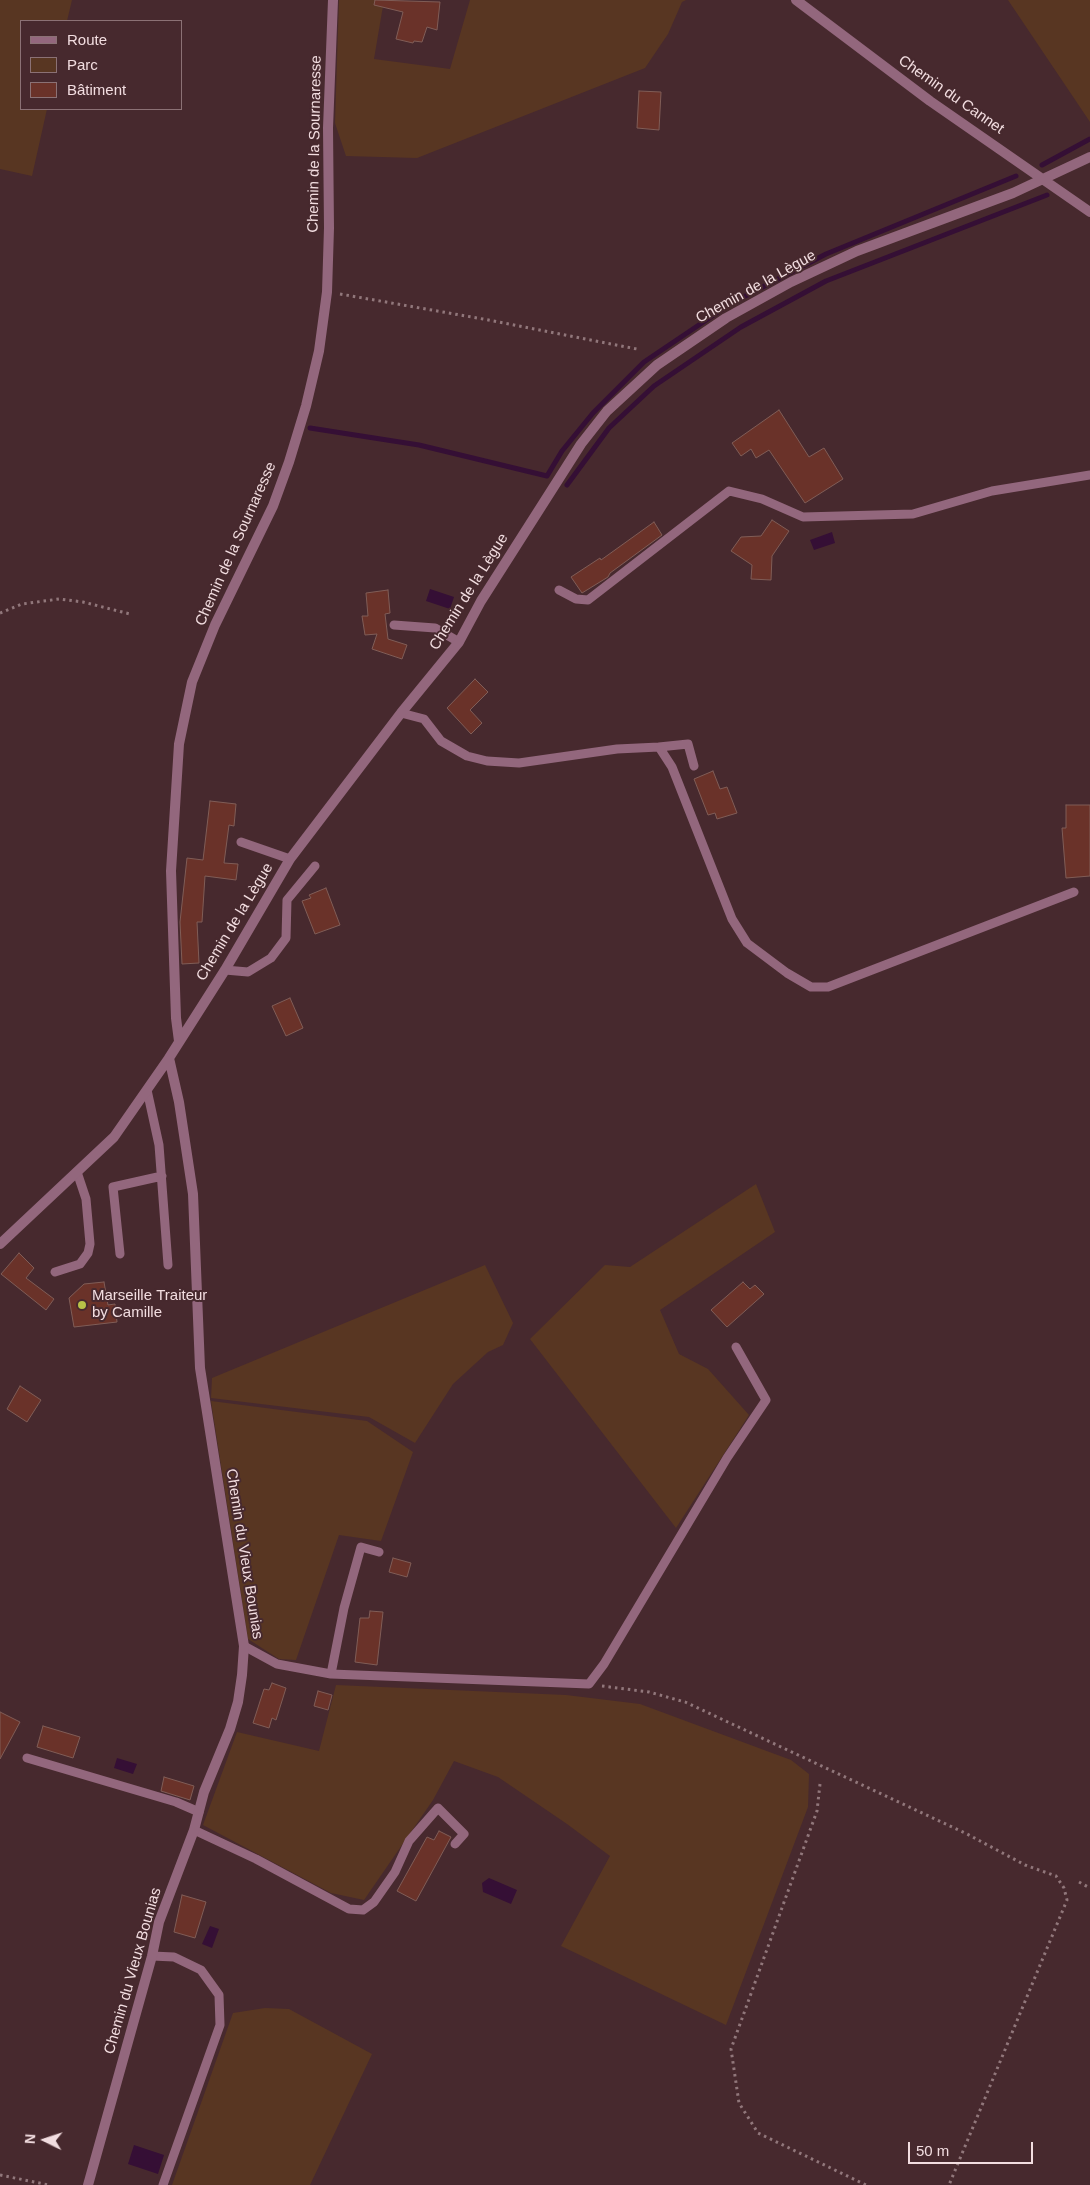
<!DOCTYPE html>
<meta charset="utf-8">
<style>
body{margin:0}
#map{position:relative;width:1090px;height:2185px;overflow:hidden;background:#47292e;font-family:Helvetica,sans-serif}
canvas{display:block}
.legend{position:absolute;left:20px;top:20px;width:162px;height:90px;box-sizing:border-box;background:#47292e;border:1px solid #8b7175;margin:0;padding:6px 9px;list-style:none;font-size:15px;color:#f2dde0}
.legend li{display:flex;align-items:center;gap:10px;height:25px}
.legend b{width:25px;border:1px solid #8b7175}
.north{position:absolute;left:20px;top:2115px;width:50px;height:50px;-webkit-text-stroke:4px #47292e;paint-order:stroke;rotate:274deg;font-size:14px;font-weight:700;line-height:20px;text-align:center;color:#f2dde0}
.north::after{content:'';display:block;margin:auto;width:18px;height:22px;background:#f2dde0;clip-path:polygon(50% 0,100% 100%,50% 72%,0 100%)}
.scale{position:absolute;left:908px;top:2142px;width:125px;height:22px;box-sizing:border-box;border:2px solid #f2dde0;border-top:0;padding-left:6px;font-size:15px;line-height:18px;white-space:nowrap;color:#f2dde0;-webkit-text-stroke:4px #47292e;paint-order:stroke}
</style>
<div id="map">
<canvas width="1090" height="2185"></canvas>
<ul class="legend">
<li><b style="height:6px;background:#93677d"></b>Route</li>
<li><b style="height:14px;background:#583622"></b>Parc</li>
<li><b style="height:14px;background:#6a3229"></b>Bâtiment</li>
</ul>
<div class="north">N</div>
<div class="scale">50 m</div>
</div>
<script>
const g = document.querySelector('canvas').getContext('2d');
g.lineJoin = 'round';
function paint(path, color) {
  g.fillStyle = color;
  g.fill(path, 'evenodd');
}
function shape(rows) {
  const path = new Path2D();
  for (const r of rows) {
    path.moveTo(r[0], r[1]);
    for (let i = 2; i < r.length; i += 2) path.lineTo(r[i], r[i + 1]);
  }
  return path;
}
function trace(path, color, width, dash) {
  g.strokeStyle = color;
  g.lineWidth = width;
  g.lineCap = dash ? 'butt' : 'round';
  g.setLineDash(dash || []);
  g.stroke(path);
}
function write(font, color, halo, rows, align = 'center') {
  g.font = font + ' Helvetica,sans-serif';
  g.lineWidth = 4;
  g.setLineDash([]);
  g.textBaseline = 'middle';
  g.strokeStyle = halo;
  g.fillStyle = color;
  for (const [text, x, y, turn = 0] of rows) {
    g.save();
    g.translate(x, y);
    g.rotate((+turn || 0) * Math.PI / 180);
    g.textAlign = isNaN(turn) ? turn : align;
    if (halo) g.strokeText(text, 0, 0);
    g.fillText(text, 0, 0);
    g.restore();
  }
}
paint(shape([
 [0,0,72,0,67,21,21,21,21,109,47,109,32,176,0,169],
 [339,0,384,0,374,59,450,69,470,0,686,0,682,2,668,34,645,68,417,158,346,156,335,123],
 [1008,0,1090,0,1090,122],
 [756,1184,775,1232,660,1310,679,1354,708,1369,749,1415,676,1528,530,1339,605,1265,630,1267],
 [485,1265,513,1323,503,1345,488,1352,453,1384,415,1443,369,1417,211,1398,212,1378],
 [211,1401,367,1421,413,1452,381,1541,339,1535,296,1660,279,1659,248,1639],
 [336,1685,566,1695,640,1704,791,1760,809,1774,808,1807,726,2025,561,1946,610,1856,567,1824,498,1777,454,1761,433,1800,364,1900,331,1893,203,1825,237,1732,319,1751],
 [265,2008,289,2009,372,2054,310,2185,172,2185,233,2013]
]), '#583622');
paint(shape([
 [832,532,835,543,814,550,810,540],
 [430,589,454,597,450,609,426,601],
 [117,1758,137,1764,133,1774,114,1768],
 [489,1878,517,1890,511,1904,483,1892,482,1883],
 [210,1926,219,1929,212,1948,202,1944],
 [134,2145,164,2155,158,2174,128,2164]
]), '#350f35');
trace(shape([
 [1042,165,1090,139],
 [310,428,419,445,547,476,562,451,593,413,644,362,730,304,826,254,1016,176],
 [567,485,609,428,654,386,741,327,826,281,1047,195]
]), '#350f35', 5);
const building = shape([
 [375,0,440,2,437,30,427,27,422,42,414,41,413,43,396,39,403,12,374,5,375,0],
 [639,91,661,92,659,130,637,128,639,91],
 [779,410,809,457,824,448,843,479,805,503,769,450,756,458,751,449,741,456,732,443,779,410],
 [772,520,789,531,772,556,771,580,751,579,752,565,731,551,741,537,761,536,772,520],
 [654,522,662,535,610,573,608,577,582,593,571,577,600,558,601,560,654,522],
 [388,590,390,613,385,614,388,639,407,645,402,659,372,649,377,634,365,635,362,616,368,616,366,593,388,590],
 [475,679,488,692,470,710,482,723,471,734,447,708,475,679],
 [713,771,720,789,727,787,737,813,717,819,715,813,708,815,694,779,713,771],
 [210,801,236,804,234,826,229,825,224,863,238,864,236,880,205,876,202,922,197,922,199,963,182,964,180,922,187,858,203,860,210,801],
 [1066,805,1090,805,1090,876,1066,878,1062,828,1066,828,1066,805],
 [326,888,340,925,315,934,302,901,311,898,309,895,326,888],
 [290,998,303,1028,286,1036,272,1006,290,998],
 [19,1253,34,1268,26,1278,54,1299,46,1310,1,1274,19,1253],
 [104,1282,108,1305,115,1304,117,1322,74,1327,69,1298,84,1284,104,1282],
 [743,1282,750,1289,755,1285,764,1294,727,1327,711,1310,743,1282],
 [20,1386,41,1400,27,1422,7,1409,20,1386],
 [393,1558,411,1563,407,1577,389,1572,393,1558],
 [370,1611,383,1612,377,1665,355,1662,360,1618,369,1618,370,1611],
 [272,1683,286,1688,276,1720,272,1718,269,1728,253,1723,264,1689,269,1690,272,1683],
 [318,1691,332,1695,328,1710,314,1706,318,1691],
 [0,1712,20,1722,0,1759,0,1712],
 [43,1726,80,1737,73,1758,37,1747,43,1726],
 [164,1777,194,1786,190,1800,161,1791,164,1777],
 [439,1831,451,1837,416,1901,397,1891,427,1837,434,1840,439,1831],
 [182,1895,206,1902,195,1938,174,1932,182,1895]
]);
paint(building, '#6a3229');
trace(building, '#805d57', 1);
trace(shape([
 [340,294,483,319,637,349],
 [0,613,22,604,59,599,83,602,130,614],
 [602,1686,649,1692,685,1702,967,1834,1025,1865,1056,1876,1064,1888,1067,1900,949,2185],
 [820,1784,817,1811,731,2049,739,2103,758,2133,866,2185],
 [1079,1882,1090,1888],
 [0,2175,49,2185]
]), '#91777b', 3, [2.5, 4]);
trace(shape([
 [559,590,576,599,588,600,729,491,762,499,803,517,913,514,992,491,1090,475],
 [394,625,435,628,459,642],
 [401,713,424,719,441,741,467,756,487,761,519,763,617,749,659,747,672,767,732,919,747,943,787,973,811,987,828,987,1074,892],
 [659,747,688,744,694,766],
 [241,842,290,859],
 [225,970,248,972,271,958,286,938,287,900,315,866],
 [147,1090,159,1145,168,1265],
 [120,1254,113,1187,162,1176],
 [55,1272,80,1264,88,1253,90,1244,86,1199,77,1172],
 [244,1646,277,1664,331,1674,344,1608,361,1547,379,1552],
 [331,1674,589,1684,604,1664,727,1458,766,1400,736,1347],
 [27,1758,176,1802,199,1812],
 [194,1830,256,1859,349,1909,363,1910,374,1902,395,1872,409,1841,438,1808,464,1834,455,1844],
 [152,1956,174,1957,201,1970,219,1995,220,2025,163,2185]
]), '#93677d', 9);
trace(shape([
 [796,0,930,101,1090,212],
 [179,1041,176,1018,171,871,179,744,192,682,215,625,273,506,289,462,306,406,319,351,327,292,329,228,328,128,333,0],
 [0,1244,114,1137,169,1058,225,970,290,859,401,713,459,642,481,601,581,444,607,411,657,365,726,318,791,282,857,251,1013,193,1090,157],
 [88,2185,152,1956,159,1922,194,1830,204,1792,230,1729,238,1702,242,1675,244,1646,200,1368,193,1194,179,1102,169,1058]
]), '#93677d', 10);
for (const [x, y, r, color] of [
 [82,1305,5,"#b8c147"]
]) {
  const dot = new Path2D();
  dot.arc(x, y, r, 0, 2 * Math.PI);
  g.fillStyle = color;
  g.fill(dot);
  trace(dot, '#47292e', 2);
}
write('15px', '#f2dde0', '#47292e', [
 ["Chemin du Cannet",951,95,35],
 ["Chemin de la Sournaresse",315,144,-89],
 ["Chemin de la Lègue",756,287,-29],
 ["Chemin de la Sournaresse",236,544,-66],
 ["Chemin de la Lègue",469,592,-58],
 ["Chemin de la Lègue",235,922,-59],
 ["Chemin du Vieux Bounias",244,1554,81],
 ["Chemin du Vieux Bounias",133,1971,-74]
]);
write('15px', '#f2dde0', '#47292e', [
 ["Marseille Traiteur",92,1296],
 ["by Camille",92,1313]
], 'left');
</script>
